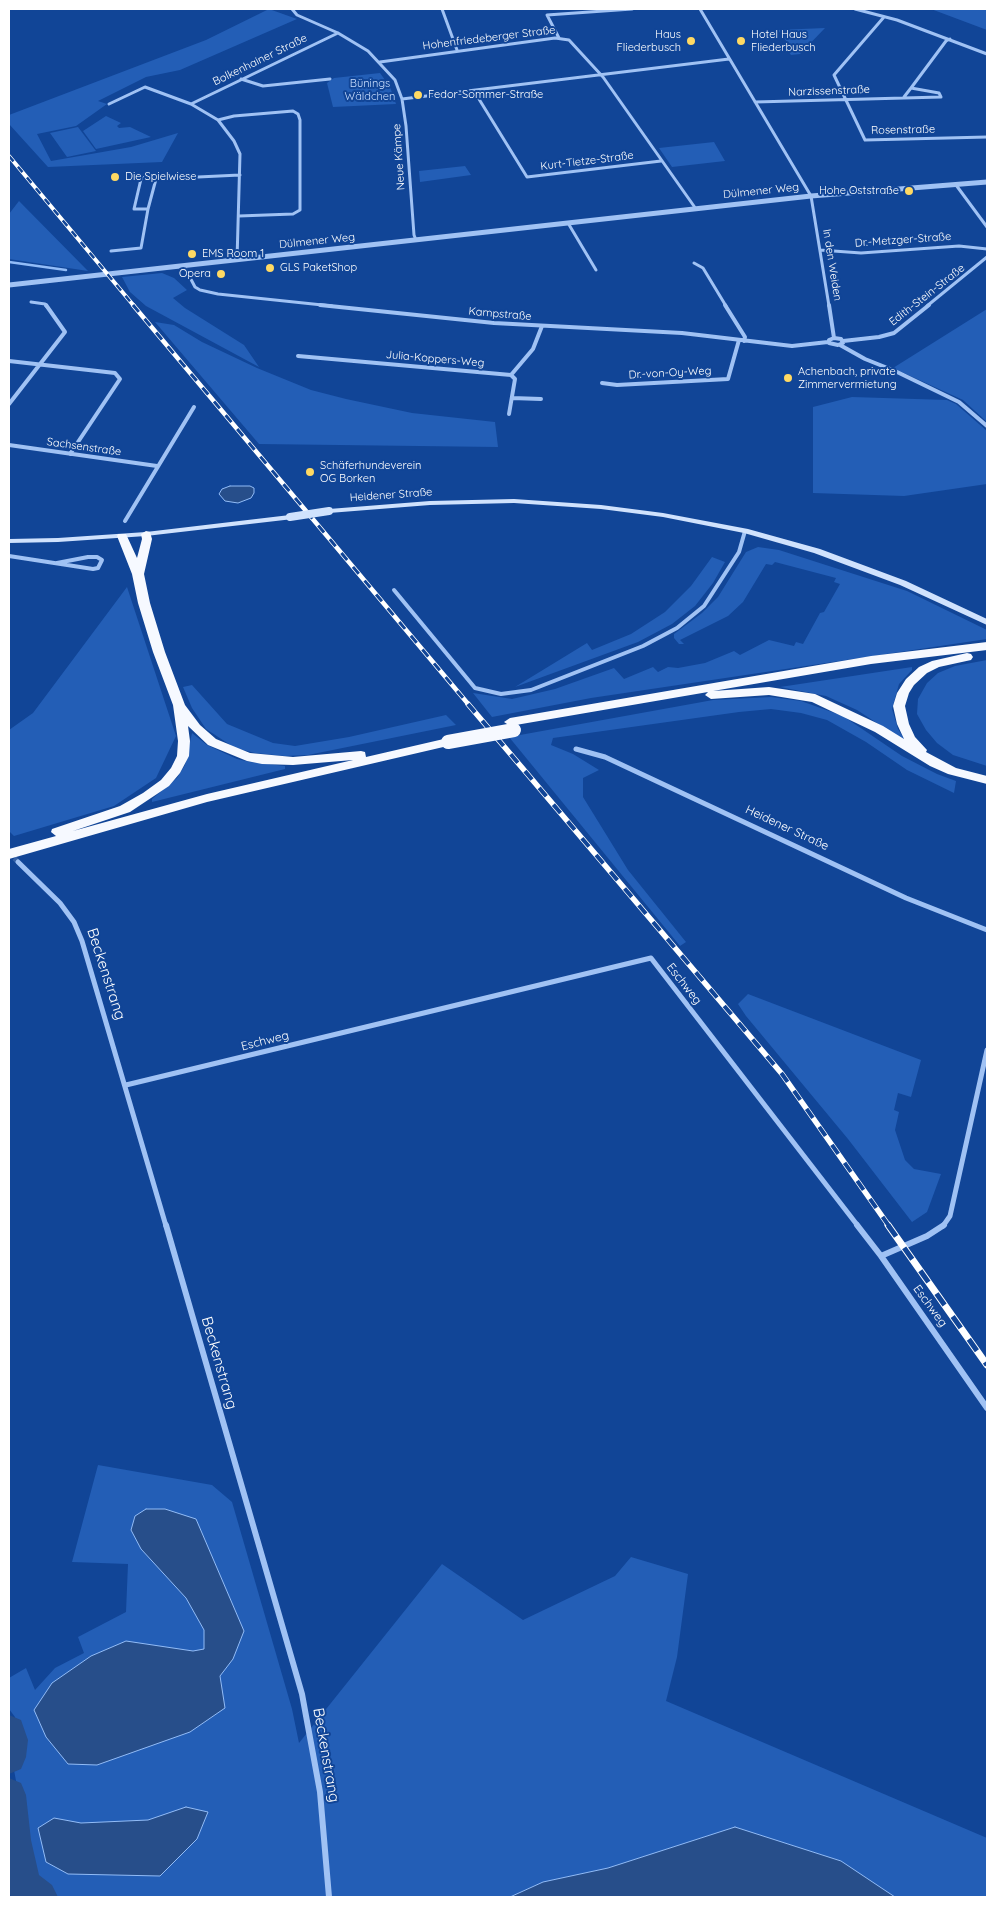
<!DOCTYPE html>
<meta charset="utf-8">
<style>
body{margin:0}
#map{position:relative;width:996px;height:1906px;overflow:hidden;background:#114597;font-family:Quicksand,sans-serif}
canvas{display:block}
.frame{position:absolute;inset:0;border:10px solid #fff;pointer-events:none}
</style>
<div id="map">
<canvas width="996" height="1906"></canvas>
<div class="frame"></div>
</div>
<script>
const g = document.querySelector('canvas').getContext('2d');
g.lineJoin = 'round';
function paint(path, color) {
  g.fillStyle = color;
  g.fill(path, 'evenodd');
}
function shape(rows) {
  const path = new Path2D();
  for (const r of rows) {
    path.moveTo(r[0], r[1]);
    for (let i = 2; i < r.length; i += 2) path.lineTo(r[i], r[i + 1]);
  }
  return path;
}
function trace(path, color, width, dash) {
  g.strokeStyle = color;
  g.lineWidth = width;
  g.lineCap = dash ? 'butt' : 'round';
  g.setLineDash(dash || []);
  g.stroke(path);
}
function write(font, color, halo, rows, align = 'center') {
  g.font = font + ' Quicksand,sans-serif';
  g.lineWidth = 4;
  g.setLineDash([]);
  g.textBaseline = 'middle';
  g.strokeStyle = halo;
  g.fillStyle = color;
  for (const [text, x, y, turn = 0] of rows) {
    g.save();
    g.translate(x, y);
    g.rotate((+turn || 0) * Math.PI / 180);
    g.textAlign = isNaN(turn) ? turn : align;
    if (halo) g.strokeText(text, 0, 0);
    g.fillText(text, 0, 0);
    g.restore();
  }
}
paint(shape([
 [269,9,297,19,180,70,146,77,98,101,107,104,76,126,37,134,51,161,131,147,178,133,162,162,48,167,9,124,9,115,206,40],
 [931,9,987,9,987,30],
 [825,28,800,54,791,55,786,48,790,46,778,30],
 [380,73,390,87,396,104,333,107,327,83,334,78],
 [106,116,121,123,117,126,119,128,130,127,151,137,96,149,83,131],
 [78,127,96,151,67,157,50,133],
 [714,142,725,161,672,167,659,148],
 [465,166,471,175,420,182,419,171],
 [19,201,88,271,9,259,9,214],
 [162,273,174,278,187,290,173,298,185,308,244,345,259,367,146,306,130,292,122,277],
 [987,309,987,422,963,400,893,368],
 [155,322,174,325,202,342,257,368,311,390,346,399,412,413,495,422,498,447,259,444],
 [852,397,947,400,956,404,987,431,987,484,904,496,813,493,813,407],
 [758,547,779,550,907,591,987,630,987,639,591,698,492,717,473,693,512,699,555,689,614,668,624,679,653,667,658,672,668,667,678,668,705,663,734,651,740,655,769,640,794,646,796,642,803,644,820,613,824,612,840,584,834,582,836,578,775,562,772,565,766,564,743,602,728,616,680,640,684,644,679,644,674,638,674,634,702,613,718,597,746,552],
 [712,557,725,562,713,583,695,606,672,624,638,642,515,687,587,643,592,650,631,634,665,612,691,586],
 [127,587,176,736,156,778,114,806,14,836,9,831,9,730,33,713],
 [987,660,987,766,953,755,937,743,926,730,917,714,918,699,927,683,938,673,955,666],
 [912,667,912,670,899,684,892,709,898,729,906,742,857,710,826,696,780,687],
 [192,685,227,724,273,743,295,746,349,737,446,715,456,725,308,755,285,756,255,753,235,748,206,729,192,708,183,687],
 [771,697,801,701,843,716,902,756,937,774,956,781,954,793,907,770,866,742,827,720,801,713,771,709,739,712,553,738,551,745,573,754,599,770,583,778,583,797,628,870,686,942,680,946,509,737,713,700],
 [192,733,207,745,237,759,250,762,285,766,285,769,152,802,152,799,177,778,185,765],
 [748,994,921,1060,911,1097,898,1093,894,1110,899,1112,895,1130,905,1160,914,1169,941,1174,927,1212,912,1222,848,1139,746,1016,738,1004],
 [98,1465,212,1485,232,1502,292,1709,299,1743,442,1564,523,1620,615,1576,631,1557,688,1574,677,1657,666,1701,987,1838,987,1897,895,1897,841,1861,735,1827,608,1868,543,1882,510,1897,21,1897,29,1851,14,1770,19,1744,15,1717,9,1709,9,1678,26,1668,35,1690,55,1668,84,1653,78,1637,126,1612,128,1564,72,1562]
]), '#235eb6');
const water = shape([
 [230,486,250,486,254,488,254,493,251,498,238,503,225,501,219,494,222,489,230,486],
 [146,1509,165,1509,196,1519,244,1631,233,1659,220,1676,225,1708,190,1732,97,1765,68,1764,46,1737,34,1710,52,1683,91,1656,126,1641,193,1651,204,1649,204,1630,186,1598,141,1549,131,1530,135,1516,146,1509],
 [186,1807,208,1812,197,1839,160,1876,68,1874,46,1862,38,1828,54,1818,81,1823,148,1820,186,1807],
 [735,1827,841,1861,895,1897,510,1897,543,1882,608,1868,735,1827]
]);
paint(water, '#274e8a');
trace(water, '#92bcf7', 1);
trace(shape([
 [9,262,66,270]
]), '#92bcf7', 2.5);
paint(shape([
 [9,1715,21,1720,28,1740,26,1757,21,1769,9,1774,9,1715],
 [9,1778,21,1783,26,1795,31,1840,39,1875,52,1885,58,1897,11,1897,9,1892,9,1778]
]), '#274e8a');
trace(shape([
 [9,853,18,862]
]), '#3561a7', 5, [5, 2.5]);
trace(shape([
 [292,9,297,15,338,33,368,51,395,80,402,99,406,126,414,235,416,240],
 [442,9,457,50],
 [700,9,811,196,829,306],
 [855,9,897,20,987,54],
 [884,17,834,75,865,140,987,137],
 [559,38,547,15,632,9],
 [380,62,555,38,569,40,603,77,696,209],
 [241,79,263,86,330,79],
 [911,88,946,41,950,39],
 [474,91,527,177,661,161],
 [904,97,911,88,939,93,941,97],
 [402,99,729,59],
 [755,102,941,97],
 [109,104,145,87,191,104],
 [218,120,234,116,293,111,298,114,300,120,300,210,293,214,239,216],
 [145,177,156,179,148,209,134,209,141,179,145,177],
 [156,179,240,175],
 [956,185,987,227],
 [568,223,596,270],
 [820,250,861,253,959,246,987,249],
 [111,251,141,248,148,209],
 [237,260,240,154,234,141,218,120,191,104,338,33],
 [694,263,703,268,726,306],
 [184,266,195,287,200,290,218,294,332,306],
 [31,302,45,304,46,306],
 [927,306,987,257]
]), '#a0c2f4', 3);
trace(shape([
 [320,305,494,323,682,333,792,346,828,342],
 [725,305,745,337,744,341],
 [829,305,834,338],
 [834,338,841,339,843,343,838,345,829,343,829,340,834,338],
 [843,341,879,337,894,333,929,305],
 [840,345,865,359,895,371,959,402,987,426],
 [298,356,511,375,533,349,542,326],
 [9,361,115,373,120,379,70,454],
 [602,383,617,385,728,379,739,340],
 [512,398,541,399],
 [9,404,65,332,46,305],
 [509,414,515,379,511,375],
 [9,445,157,466],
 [125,521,194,407],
 [9,556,93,569,98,568,102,560,97,557,88,557,57,563],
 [394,590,475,688,501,694,531,690,643,646,677,628,704,606,739,552,745,531]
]), '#a0c2f4', 4);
trace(shape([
 [576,749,605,757,906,898,987,930],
 [18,862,60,903,74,922,82,941,166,1226],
 [126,1085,651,958,858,1226],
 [943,1226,950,1216,987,1050]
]), '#a0c2f4', 5);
trace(shape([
 [166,1225,302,1694,320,1792,329,1897],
 [857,1225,881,1256,987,1408],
 [881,1256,927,1236,944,1225]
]), '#a0c2f4', 6);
trace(shape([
 [9,285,811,196,987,182]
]), '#a0c2f4', 5);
paint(shape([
 [514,499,601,505,663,513,748,529,820,549,906,581,987,619,987,625,900,585,814,553,744,533,663,517,601,509,514,503,430,505,329,513,325,511,329,509,430,501,514,499],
 [290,515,293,515,293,519,146,536,58,542,9,543,9,539,58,538,146,532,290,515]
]), '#d0e2fd');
paint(shape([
 [146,531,150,532,152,539,144,574,150,603,165,652,185,705,200,725,216,739,250,753,293,757,361,751,365,752,366,757,448,738,452,739,454,742,452,745,207,802,9,859,9,849,56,836,51,832,52,829,120,806,143,793,161,780,171,768,177,756,178,741,173,705,153,652,138,603,132,574,117,536,118,534,126,534,137,558,142,539,141,534,146,531],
 [188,726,208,745,247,761,262,764,293,765,353,760,207,794,73,831,130,812,169,786,180,773,189,756,190,741,188,726],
 [987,642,987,650,871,664,713,691,769,687,815,694,883,726,904,739,897,724,893,706,897,693,906,679,919,667,932,661,967,653,971,654,973,657,971,660,939,667,927,673,914,685,909,693,905,706,909,724,915,737,927,750,926,752,956,768,987,776,987,784,948,774,930,766,875,732,812,702,769,695,711,699,705,695,708,692,510,726,504,722,510,718,871,656,987,642]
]), '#f6f9ff');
const railFar3 = shape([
 [9,156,134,306]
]);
const railFar2 = shape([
 [133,305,469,705]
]);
const railFar1 = shape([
 [468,704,782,1074,889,1226]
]);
const rail = shape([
 [888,1225,987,1365]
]);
trace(railFar3, '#fff', 4);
trace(railFar2, '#fff', 4.5);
trace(railFar1, '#fff', 5.5);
trace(rail, '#fff', 7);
trace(railFar3, '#114597', 2.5, [7]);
trace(railFar2, '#114597', 3, [9]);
trace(railFar1, '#114597', 4, [11]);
trace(rail, '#114597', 5, [14]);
trace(shape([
 [290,517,329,511]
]), '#d0e2fd', 8);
trace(shape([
 [448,742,514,730]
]), '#f6f9ff', 14);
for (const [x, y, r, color] of [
 [691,41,5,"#ffd963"],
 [741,41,5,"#ffd963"],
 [418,95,5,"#ffd963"],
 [115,177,5,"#ffd963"],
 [909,191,5,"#ffd963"],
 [192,254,5,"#ffd963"],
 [270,268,5,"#ffd963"],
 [221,274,5,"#ffd963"],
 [788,378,5,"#ffd963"],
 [310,472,5,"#ffd963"]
]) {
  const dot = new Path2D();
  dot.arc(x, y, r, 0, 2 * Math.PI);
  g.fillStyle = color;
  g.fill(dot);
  trace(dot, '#114597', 2);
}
write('11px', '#fff', '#114597', [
 ["Haus",681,35,"right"],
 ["Fliederbusch",681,48,"right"],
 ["Hotel Haus",751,35],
 ["Fliederbusch",751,48],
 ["Fedor-Sommer-Straße",428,95],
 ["Die Spielwiese",125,177],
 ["Hohe Oststraße",899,191,"right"],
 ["EMS Room 1",202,254],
 ["GLS PaketShop",280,268],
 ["Opera",211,274,"right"],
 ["Achenbach, private",798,372],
 ["Zimmervermietung",798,385],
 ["Schäferhundeverein",320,466],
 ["OG Borken",320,479]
], 'left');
write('11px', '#fff', '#114597', [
 ["Hohenfriedeberger Straße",489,38,-7],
 ["Bolkenhainer Straße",260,60,-26],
 ["Narzissenstraße",829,91,-2],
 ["Rosenstraße",903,130,-1],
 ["Neue Kämpe",399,157,-94],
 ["Kurt-Tietze-Straße",587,161,-7],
 ["Dülmener Weg",761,191,-6],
 ["Dr.-Metzger-Straße",903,240,-4],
 ["Dülmener Weg",317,241,-6],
 ["In den Weiden",832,265,81],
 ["Edith-Stein-Straße",927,295,-38],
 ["Kampstraße",500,314,5],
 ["Julia-Koppers-Weg",435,359,5],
 ["Dr.-von-Oy-Weg",670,373,-3],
 ["Sachsenstraße",84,447,8],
 ["Heidener Straße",391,495,-4]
]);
write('11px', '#c9defe', '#114597', [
 ["Bünings",370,84],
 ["Wäldchen",370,97]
]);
write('12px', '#fff', '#114597', [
 ["Heidener Straße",787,828,25],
 ["Eschweg",684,984,52],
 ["Eschweg",265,1041,-14],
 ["Eschweg",930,1306,54]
]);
write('15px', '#fff', '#114597', [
 ["Beckenstrang",106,974,72],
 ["Beckenstrang",219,1363,74],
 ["Beckenstrang",326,1755,80]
]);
</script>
